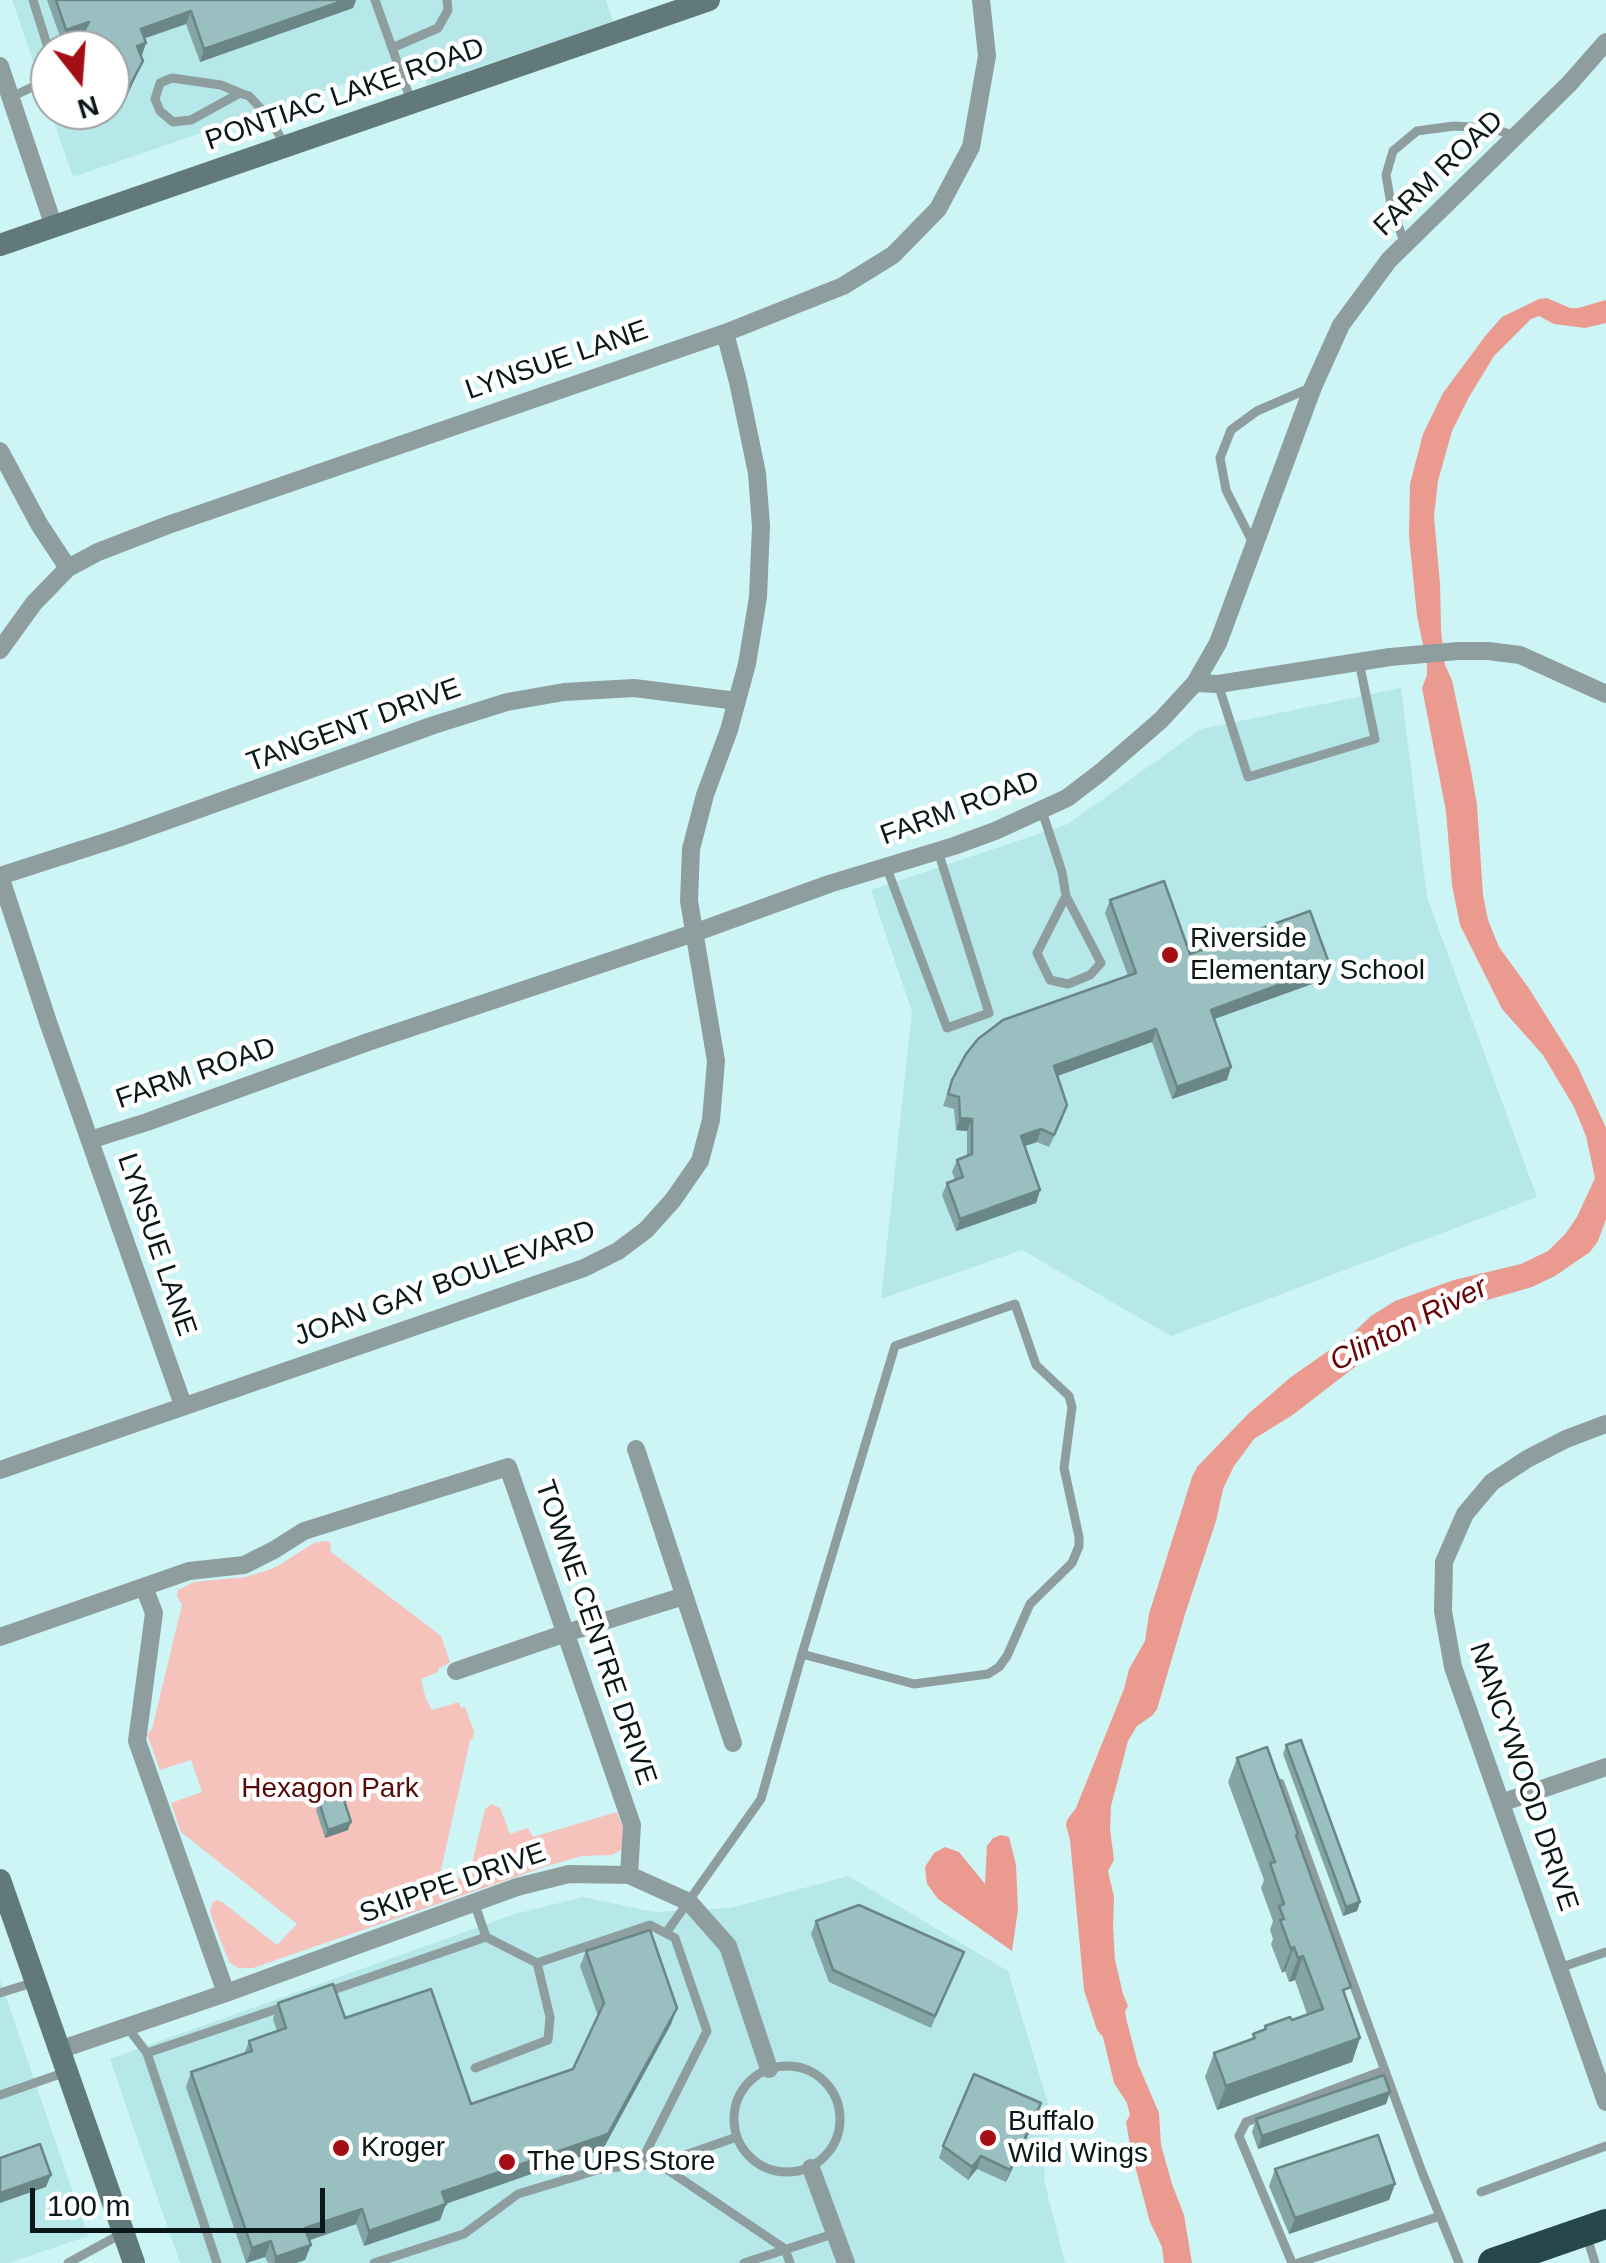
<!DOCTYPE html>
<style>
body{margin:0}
#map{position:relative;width:1606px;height:2263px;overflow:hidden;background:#cdf5f6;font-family:Helvetica,sans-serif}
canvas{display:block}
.north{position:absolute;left:30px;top:30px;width:100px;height:100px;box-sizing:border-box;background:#fff;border:2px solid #9da3a3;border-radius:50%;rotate:163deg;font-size:28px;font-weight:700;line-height:40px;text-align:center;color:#0a1819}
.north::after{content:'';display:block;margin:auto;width:35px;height:45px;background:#a50e14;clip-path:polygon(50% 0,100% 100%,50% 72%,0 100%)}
.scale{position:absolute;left:30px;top:2188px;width:295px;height:45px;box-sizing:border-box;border:5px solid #0a1819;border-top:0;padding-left:12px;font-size:30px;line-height:35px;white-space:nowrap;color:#0a1819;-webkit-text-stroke:8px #fff;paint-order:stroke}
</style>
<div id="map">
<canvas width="1606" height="2263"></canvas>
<div class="north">N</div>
<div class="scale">100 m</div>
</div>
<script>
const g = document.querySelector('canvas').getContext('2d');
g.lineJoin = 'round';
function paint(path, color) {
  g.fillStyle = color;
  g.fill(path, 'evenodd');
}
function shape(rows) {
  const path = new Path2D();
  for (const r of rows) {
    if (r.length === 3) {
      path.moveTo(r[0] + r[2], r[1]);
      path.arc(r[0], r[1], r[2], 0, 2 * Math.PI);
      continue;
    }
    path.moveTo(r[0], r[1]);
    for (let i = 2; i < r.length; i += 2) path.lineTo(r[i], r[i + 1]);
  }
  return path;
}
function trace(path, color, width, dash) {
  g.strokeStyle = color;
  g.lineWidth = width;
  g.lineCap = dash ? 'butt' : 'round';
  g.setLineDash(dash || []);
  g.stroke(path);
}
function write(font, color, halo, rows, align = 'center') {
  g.font = font + ' Helvetica,sans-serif';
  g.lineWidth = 9;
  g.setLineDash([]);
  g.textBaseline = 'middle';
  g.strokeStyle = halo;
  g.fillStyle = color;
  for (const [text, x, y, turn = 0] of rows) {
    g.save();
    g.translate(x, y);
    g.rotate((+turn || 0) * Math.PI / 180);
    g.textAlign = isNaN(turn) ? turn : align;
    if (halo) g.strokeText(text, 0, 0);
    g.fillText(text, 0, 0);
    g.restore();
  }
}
paint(shape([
 [12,0,606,0,613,21,427,85,417,59,73,177],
 [50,50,110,50,110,110,50,110],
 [1401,688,1427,897,1537,1197,1171,1336,1022,1250,881,1299,912,1012,871,890,1068,824,1201,729],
 [848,1876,1008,1971,1050,2110,1044,2180,1065,2263,180,2263,110,2059,515,1914,583,1897,654,1912,730,1908],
 [0,1980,88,2236,9,2263,0,2263]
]), '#b6e8e9');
paint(shape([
 [326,1541,330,1543,331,1552,441,1636,450,1662,438,1669,438,1672,421,1679,425,1696,432,1710,459,1702,461,1708,465,1707,474,1732,473,1738,470,1741,440,1874,468,1880,485,1809,491,1804,500,1808,510,1834,528,1828,533,1837,617,1812,623,1828,623,1849,612,1855,582,1856,547,1866,253,1968,238,1968,230,1963,227,1957,210,1912,212,1903,216,1900,222,1902,277,1945,297,1924,181,1832,171,1803,202,1792,191,1760,160,1770,147,1734,152,1729,182,1605,177,1596,178,1590,194,1582,246,1577,262,1572,276,1567,314,1543]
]), '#f5c3bc');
paint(shape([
 [1547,298,1570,308,1578,308,1606,300,1606,323,1585,328,1554,324,1539,316,1531,319,1494,356,1469,397,1452,431,1438,481,1434,516,1440,584,1441,630,1445,665,1452,680,1471,770,1477,805,1483,895,1488,920,1499,947,1528,987,1577,1065,1606,1128,1606,1219,1598,1241,1590,1252,1555,1276,1532,1287,1453,1310,1423,1322,1369,1356,1294,1414,1254,1439,1234,1466,1223,1489,1216,1521,1186,1611,1157,1709,1153,1715,1137,1726,1128,1741,1111,1806,1110,1829,1114,1860,1108,1871,1114,1897,1113,1927,1115,1960,1123,1994,1128,2006,1125,2011,1127,2022,1138,2064,1159,2113,1161,2145,1172,2184,1184,2215,1192,2263,1164,2263,1162,2247,1150,2222,1131,2151,1126,2122,1130,2115,1127,2103,1114,2083,1103,2037,1097,2030,1084,1990,1070,1840,1066,1825,1067,1820,1076,1808,1124,1689,1129,1669,1145,1641,1149,1614,1192,1477,1197,1467,1248,1414,1291,1377,1351,1335,1371,1316,1395,1301,1454,1280,1521,1264,1548,1251,1566,1233,1577,1217,1595,1178,1586,1136,1574,1107,1543,1055,1502,1009,1460,925,1452,885,1446,811,1422,688,1427,675,1427,664,1417,616,1409,536,1410,484,1423,434,1443,393,1486,335,1502,317,1539,299],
 [1001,1835,1009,1837,1016,1865,1018,1909,1012,1951,938,1899,927,1884,925,1867,934,1853,945,1847,959,1852,985,1884,987,1846,993,1838]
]), '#eb9a90');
trace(shape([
 [33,0,50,54],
 [375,0,411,101],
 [392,48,438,28,448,10,447,0],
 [240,93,191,120,173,122,160,111,155,99,160,83,172,78,221,85,240,93,249,96,268,116,285,145],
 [11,97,41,83,50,70],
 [1405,245,1391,204,1386,175,1393,151,1417,131,1454,126,1489,128,1514,135],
 [1254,545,1226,490,1220,458,1231,430,1257,411,1310,388],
 [1218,684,1248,777,1375,739,1359,662],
 [1042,811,1062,872,1066,896,1101,963,1090,975,1068,984,1050,980,1037,953,1066,896],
 [886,866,947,1028,989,1013,938,851],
 [1280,1783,1422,2172,1459,2263],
 [474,1902,486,1937],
 [666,1933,761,1799,802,1654,895,1346,1015,1304,1036,1365,1069,1396,1072,1407,1064,1468,1079,1537,1079,1546,1072,1563,1030,1604,1007,1656,999,1667,988,1674,914,1684,802,1654],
 [1559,1968,1606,1952],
 [327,1992,486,1937,537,1963,650,1925,675,1938,707,2031,639,2166],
 [0,1993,35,1982],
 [127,2027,147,2053,217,2263],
 [147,2053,283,2007],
 [787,2119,53],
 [475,2068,548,2040,550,2017,537,1963],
 [0,2095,63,2073],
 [659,2164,785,2249,790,2263],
 [1481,2192,1606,2146],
 [1587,2237,1595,2263],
 [68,2263,121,2234],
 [374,2263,464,2234,518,2194,604,2168,659,2164,737,2137],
 [744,2263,836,2233],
 [1292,2263,1239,2136,1246,2122,1385,2070],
 [1298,2263,1440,2216]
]), '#8e9e9f', 9);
trace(shape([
 [0,66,54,227],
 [0,451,39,524,68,568],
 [0,650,34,603,68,568,98,552,168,525,725,333,843,286,893,255,938,209,971,147,987,56,981,0],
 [1195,683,1218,684,1390,657,1458,651,1488,651,1520,655,1606,694],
 [0,876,121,837,434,725,507,702,564,692,634,688,737,701],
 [0,876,48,1022,183,1405],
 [90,1140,147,1122,368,1042,694,933,829,884,954,846,995,831,1067,798,1101,772,1161,720,1195,683,1218,643,1313,387,1341,325,1389,260,1569,84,1606,42],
 [1606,1424,1566,1439,1527,1459,1492,1482,1465,1514,1444,1562,1443,1611,1453,1667,1606,2102],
 [636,1449,733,1743],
 [0,1470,584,1268,618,1251,646,1230,673,1200,700,1161,711,1120,716,1061,689,901,691,849,705,795,729,730,747,664,758,597,761,526,757,473,738,382,725,333],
 [144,1587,154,1613,137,1741,226,1993],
 [0,1637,189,1571,244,1565,274,1550,304,1531,508,1467,632,1825,629,1875],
 [456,1671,566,1633,684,1596],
 [1501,1803,1606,1767],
 [59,2050,226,1993,517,1887,569,1874,629,1875,689,1902,728,1946,769,2069],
 [811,2168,846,2263]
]), '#8e9e9f', 18);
trace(shape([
 [0,245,709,0],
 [0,1880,134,2263]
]), '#62797a', 22);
trace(shape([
 [1493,2263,1606,2224]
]), '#26484a', 30);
paint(shape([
 [47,0,356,0,353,8,200,62,186,24,145,38,146,43,141,56,143,61,125,100,82,35,62,42],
 [1110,900,1190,954,1330,966,1326,979,1214,1019,1231,1067,1227,1080,1172,1099,1152,1042,1057,1076,1063,1118,1049,1147,1037,1142,1024,1146,1040,1190,1036,1203,956,1231,942,1195,947,1183,955,1180,952,1172,957,1160,967,1156,967,1131,956,1130,954,1109,943,1106,952,1080,1128,976,1105,913],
 [1286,1745,1360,1902,1357,1911,1343,1916,1283,1754],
 [1237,1758,1297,1838,1346,2000,1360,2038,1352,2062,1217,2110,1205,2077,1214,2053,1252,2039,1253,2034,1263,2030,1265,2026,1292,2020,1307,2014,1295,1980,1289,1982,1285,1971,1282,1973,1271,1944,1273,1939,1270,1930,1273,1921,1261,1888,1264,1880,1228,1782],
 [319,1802,348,1830,325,1838,316,1810],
 [816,1921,964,1952,931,2028,829,1982,811,1934],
 [586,1951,677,2008,671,2024,603,2149,446,2204,440,2220,364,2246,356,2224,309,2240,305,2260,296,2263,268,2263,265,2257,246,2263,186,2087,191,2072,244,2054,249,2041,277,2031,273,2019,278,2003,345,2018,471,2104,573,2069,598,2016,580,1966],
 [1390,2092,1386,2104,1258,2149,1252,2132,1256,2119],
 [1037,2116,1006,2182,977,2169,968,2180,939,2158,943,2146],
 [1275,2169,1395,2184,1389,2200,1289,2234,1269,2186]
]), '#84a4a5');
paint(shape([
 [345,0,356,0,353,8,200,62,204,49],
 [191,11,186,24,137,41,141,29],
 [89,22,85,34,62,42,66,30],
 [146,43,142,55,133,58,137,46],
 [143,61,125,100,110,105,110,94],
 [1330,966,1326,979,1206,1022,1211,1010],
 [1156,1029,1152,1042,1049,1079,1054,1066],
 [1231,1067,1227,1080,1172,1099,1177,1087],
 [960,1118,972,1119,967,1131,956,1130],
 [1041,1129,1037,1142,1016,1149,1021,1136],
 [1040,1190,1036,1203,956,1231,960,1219],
 [351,1822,348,1830,325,1838,328,1830],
 [1360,1902,1357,1911,1343,1916,1346,1907],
 [1294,1947,1285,1971,1282,1973,1291,1949],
 [1303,1956,1295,1980,1289,1982,1298,1958],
 [677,2008,671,2024,603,2149,436,2207,442,2192],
 [1360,2038,1352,2062,1217,2110,1226,2086],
 [1390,2092,1386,2104,1258,2149,1262,2136],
 [1041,2103,1037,2116,1006,2182,1010,2170],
 [981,2156,977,2169,968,2180,972,2167],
 [51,2175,46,2187,0,2203,0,2193],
 [1395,2184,1389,2200,1289,2234,1295,2218],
 [446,2204,440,2220,364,2246,369,2231],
 [362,2209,356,2224,299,2244,305,2228],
 [271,2241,265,2257,246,2263,252,2248],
 [311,2245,305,2260,296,2263,274,2263,276,2257]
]), '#6b8686');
const building = shape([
 [56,0,345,0,204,49,191,11,141,29,146,43,137,46,143,61,129,87,110,94,110,50,74,50,89,22,66,30,56,0],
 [1164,881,1190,954,1310,911,1330,966,1211,1010,1231,1067,1177,1087,1156,1029,1054,1066,1067,1105,1054,1135,1041,1129,1021,1136,1040,1190,960,1219,947,1183,963,1177,957,1160,972,1154,972,1119,960,1118,959,1097,948,1094,952,1080,966,1054,978,1039,1003,1020,1136,973,1110,900,1164,881],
 [1301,1740,1360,1902,1346,1907,1286,1745,1301,1740],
 [1267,1747,1298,1834,1296,1835,1351,1987,1343,1990,1360,2038,1226,2086,1214,2053,1255,2038,1253,2034,1266,2029,1265,2026,1290,2017,1292,2020,1323,2009,1303,1956,1298,1958,1294,1947,1291,1949,1280,1920,1284,1919,1279,1906,1284,1904,1270,1863,1275,1862,1237,1758,1267,1747],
 [342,1794,351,1822,328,1830,319,1802,342,1794],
 [859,1905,964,1952,935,2016,833,1970,816,1921,859,1905],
 [650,1930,677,2008,608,2134,442,2192,446,2204,369,2231,362,2209,305,2228,311,2245,276,2257,271,2241,252,2248,191,2072,252,2051,249,2041,286,2028,278,2003,333,1984,345,2018,431,1989,471,2104,573,2069,604,2003,586,1951,650,1930],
 [974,2074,1041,2103,1010,2170,981,2156,972,2167,943,2146,974,2074],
 [1384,2075,1390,2092,1262,2136,1256,2119,1384,2075],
 [1378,2135,1395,2184,1295,2218,1275,2169,1378,2135],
 [40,2144,51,2175,0,2193,0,2158,40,2144]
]);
paint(building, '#99bfc0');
trace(building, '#6b8686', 2.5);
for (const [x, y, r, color] of [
 [1170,955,10,"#a50e14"],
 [988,2138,10,"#a50e14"],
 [341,2148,10,"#a50e14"],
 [507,2162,10,"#a50e14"]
]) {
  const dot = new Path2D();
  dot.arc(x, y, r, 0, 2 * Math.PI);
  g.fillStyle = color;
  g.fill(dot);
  trace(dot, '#fff', 4);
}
write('28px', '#0a1819', '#fff', [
 ["PONTIAC LAKE ROAD",345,95,-19],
 ["FARM ROAD",1439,174,-44],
 ["LYNSUE LANE",557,361,-19],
 ["TANGENT DRIVE",354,726,-20],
 ["FARM ROAD",960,809,-20],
 ["FARM ROAD",196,1074,-19],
 ["LYNSUE LANE",156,1245,71],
 ["JOAN GAY BOULEVARD",445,1284,-20],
 ["TOWNE CENTRE DRIVE",595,1633,71],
 ["NANCYWOOD DRIVE",1523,1777,71],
 ["SKIPPE DRIVE",453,1884,-19]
]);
write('28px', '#0a1819', '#fff', [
 ["Riverside",1190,939],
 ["Elementary School",1190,971],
 ["Buffalo",1008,2122],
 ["Wild Wings",1008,2154],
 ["Kroger",361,2148],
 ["The UPS Store",527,2162]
], 'left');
write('28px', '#540c0b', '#fff', [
 ["Hexagon Park",330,1789]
]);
write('italic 30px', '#660307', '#fff', [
 ["Clinton River",1409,1325,-27]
]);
</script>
